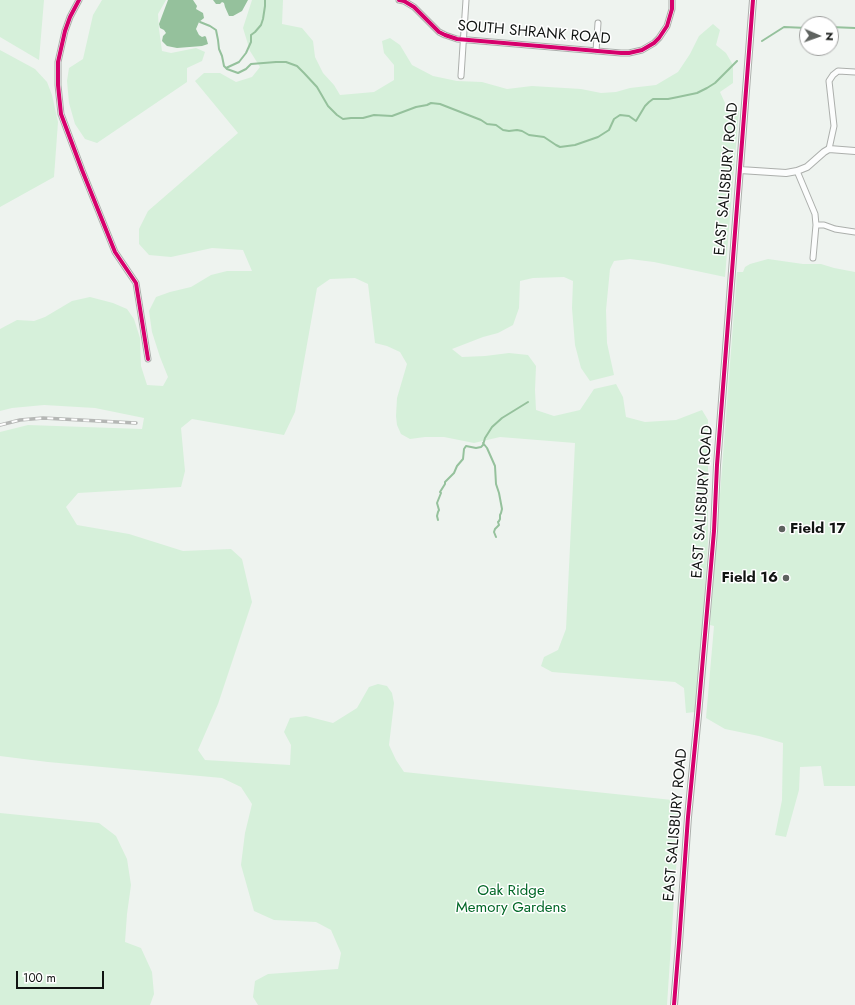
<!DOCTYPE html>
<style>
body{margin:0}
#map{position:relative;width:855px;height:1005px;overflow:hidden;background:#eef3ef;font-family:Jost,sans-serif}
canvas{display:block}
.north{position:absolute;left:799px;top:16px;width:40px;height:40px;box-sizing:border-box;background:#fff;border:1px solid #a0a1a0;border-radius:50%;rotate:92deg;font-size:11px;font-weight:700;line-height:16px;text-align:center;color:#111412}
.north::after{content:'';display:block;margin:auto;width:14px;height:18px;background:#5e625f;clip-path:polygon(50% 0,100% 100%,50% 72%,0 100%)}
.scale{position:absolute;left:16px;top:971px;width:88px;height:18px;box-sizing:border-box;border:2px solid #111412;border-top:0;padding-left:5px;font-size:12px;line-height:14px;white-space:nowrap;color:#111412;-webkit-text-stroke:3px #fff;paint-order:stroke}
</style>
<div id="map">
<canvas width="855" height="1005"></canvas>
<div class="north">N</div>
<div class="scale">100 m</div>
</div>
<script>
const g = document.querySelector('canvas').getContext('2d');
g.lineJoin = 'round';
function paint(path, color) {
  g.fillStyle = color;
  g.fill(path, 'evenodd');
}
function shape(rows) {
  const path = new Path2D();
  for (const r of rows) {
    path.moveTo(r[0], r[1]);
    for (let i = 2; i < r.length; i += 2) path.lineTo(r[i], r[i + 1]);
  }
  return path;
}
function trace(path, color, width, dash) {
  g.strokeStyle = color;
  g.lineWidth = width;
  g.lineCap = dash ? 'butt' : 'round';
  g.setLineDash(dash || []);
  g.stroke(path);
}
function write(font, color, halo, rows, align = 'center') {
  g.font = font + ' Jost,sans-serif';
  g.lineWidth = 3;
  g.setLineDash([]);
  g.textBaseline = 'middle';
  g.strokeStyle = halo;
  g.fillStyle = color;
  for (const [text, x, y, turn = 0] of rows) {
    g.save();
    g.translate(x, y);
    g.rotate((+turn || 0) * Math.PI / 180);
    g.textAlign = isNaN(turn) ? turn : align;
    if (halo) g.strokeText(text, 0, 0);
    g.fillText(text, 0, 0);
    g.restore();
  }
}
paint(shape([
 [0,0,44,0,39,60,0,37],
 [102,0,166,0,158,14,159,29,162,51,171,53,196,48,205,52,202,61,187,68,187,82,97,143,85,139,75,124,69,103,67,81,69,68,83,59,93,15],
 [252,0,283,0,282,24,302,28,313,41,315,57,323,73,334,85,340,95,374,92,394,80,394,65,384,53,382,41,390,38,400,45,412,65,433,76,457,81,482,82,507,89,532,86,581,89,601,93,616,92,630,88,656,85,678,72,690,54,699,36,713,24,720,30,716,45,726,53,733,65,733,83,720,92,725,103,724,110,739,111,725,277,654,262,630,259,614,261,610,269,606,310,607,343,614,375,590,381,581,368,575,345,572,308,573,281,564,277,533,278,520,281,519,308,513,325,498,333,483,337,452,349,462,357,485,356,509,353,528,355,536,366,535,390,536,410,554,416,580,410,594,389,616,384,623,397,626,417,645,422,676,420,702,410,708,420,708,542,703,620,695,712,686,713,684,688,675,682,552,672,541,666,544,657,558,650,566,629,575,443,500,437,474,443,444,437,425,437,410,439,401,434,397,425,396,416,397,398,407,364,400,352,387,346,375,343,368,284,355,278,330,279,317,288,295,412,284,435,192,419,181,428,185,471,181,487,78,493,66,507,77,525,129,534,183,551,231,549,242,559,252,602,218,704,198,750,205,760,290,765,291,745,284,732,290,718,306,716,333,723,357,708,369,687,378,684,387,686,392,693,394,703,389,745,396,760,404,772,682,801,680,808,667,1005,258,1005,253,997,255,981,268,974,338,969,341,953,331,930,316,922,274,920,254,911,241,865,245,833,252,804,241,787,222,778,48,762,0,756,0,432,28,425,142,429,144,418,95,408,44,405,12,408,0,411,0,329,17,320,34,321,45,317,72,301,90,297,113,303,127,309,134,319,140,338,141,366,147,385,163,386,168,377,160,357,152,332,149,311,156,297,170,292,191,287,211,275,227,271,252,271,243,250,212,248,171,257,149,255,139,244,139,229,148,211,238,133,195,81,204,73,220,73,236,82,252,77,260,67,250,51,243,28],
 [0,50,35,69,47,82,52,95,58,122,54,177,0,207],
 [768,259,803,264,821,264,834,268,855,272,855,786,824,786,821,766,800,767,799,790,786,837,775,835,782,800,783,743,759,736,725,729,706,718,714,626,710,625,737,272,743,272,745,267,750,264],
 [0,813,99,823,116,836,127,859,131,885,127,914,125,942,141,948,152,972,154,994,150,1005,0,1005]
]), '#d6f0da');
paint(shape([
 [168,0,193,0,197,6,196,9,203,13,204,18,199,22,196,29,199,35,202,37,205,36,206,37,208,44,202,46,177,48,167,46,162,41,163,36,166,33,164,30,160,28,159,24],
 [213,0,248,0,242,11,233,16,229,16,225,7,224,3,222,2,220,4,216,4]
]), '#95c19c');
trace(shape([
 [200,22,210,26,216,30,218,40,219,49,222,56,224,66,227,69,238,73,246,69,251,64,276,62,286,62,297,66,304,73,317,87,328,106,337,115,343,119,351,118,363,118,374,115,392,116,416,107,427,105,431,103,440,104,481,120,487,124,496,125,503,130,509,131,517,130,522,131,529,135,544,137,556,145,560,147,575,145,598,137,609,130,614,119,620,115,629,116,636,121,645,106,649,102,653,99,668,99,678,97,697,93,707,88,715,83,737,61],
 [831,27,855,28],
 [762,41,784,27,807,28],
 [226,68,239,62,246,53,251,42,251,35,255,32,261,25,263,19,265,6,265,0],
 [483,443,487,448,495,466,496,484,499,493,502,509,501,513,500,515,500,519,499,521,498,522,499,525,495,529,494,532,496,537],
 [438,520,437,516,438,512,439,510,437,503,441,493,440,492,445,484,445,482,454,473,457,466,463,459,464,449,466,446,476,448,481,447,483,445,485,438,492,427,502,418,528,402]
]), '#95c19c', 2);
const minor = shape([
 [79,0,70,17,65,31,58,62,58,85,61,114,82,170,115,252,136,283,148,359],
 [399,0,404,1,414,7,439,32,445,35,457,39,621,53,629,53,642,50,654,43,659,38,667,26,672,9,672,0],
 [596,51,598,23],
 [461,76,466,0],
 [829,149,834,126,829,81,833,75,838,71,855,72],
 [797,171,815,214,816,225,813,258],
 [816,225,824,225,835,229,855,232]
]);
const tertiary = shape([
 [740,170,786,173,797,171,807,167,824,152,829,149,855,151],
 [674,1005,679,943,688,817,698,715,714,531,717,465,753,0]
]);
trace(minor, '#acafac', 7);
trace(tertiary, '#acafac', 8);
trace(minor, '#fcfdfd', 5);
trace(tertiary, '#fcfdfd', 6);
const rail = shape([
 [0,425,20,420,43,418,136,423]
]);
trace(rail, '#b5b7b5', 3.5);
trace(rail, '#fff', 2, [6]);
trace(shape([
 [79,0,70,17,65,31,58,62,58,85,61,114,82,170,115,252,136,283,148,359],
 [399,0,404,1,414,7,439,32,445,35,457,39,621,53,629,53,642,50,654,43,659,38,667,26,672,9,672,0],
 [674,1005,679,943,688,817,698,715,714,531,717,465,753,0]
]), '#d6006c', 4);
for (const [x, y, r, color] of [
 [782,529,4,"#5e625f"],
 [786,578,4,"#5e625f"]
]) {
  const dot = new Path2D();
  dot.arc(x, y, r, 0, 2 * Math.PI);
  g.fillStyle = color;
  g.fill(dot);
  trace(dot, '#fff', 1.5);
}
write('15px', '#111412', '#fff', [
 ["SOUTH SHRANK ROAD",534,33,5],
 ["EAST SALISBURY ROAD",727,179,-85],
 ["EAST SALISBURY ROAD",703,502,-86],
 ["EAST SALISBURY ROAD",676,825,-85]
]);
write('bold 15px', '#111412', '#fff', [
 ["Field 17",790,529],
 ["Field 16",778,578,"right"]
], 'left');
write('15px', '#026727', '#fff', [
 ["Oak Ridge",511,891],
 ["Memory Gardens",511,908]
]);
</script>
